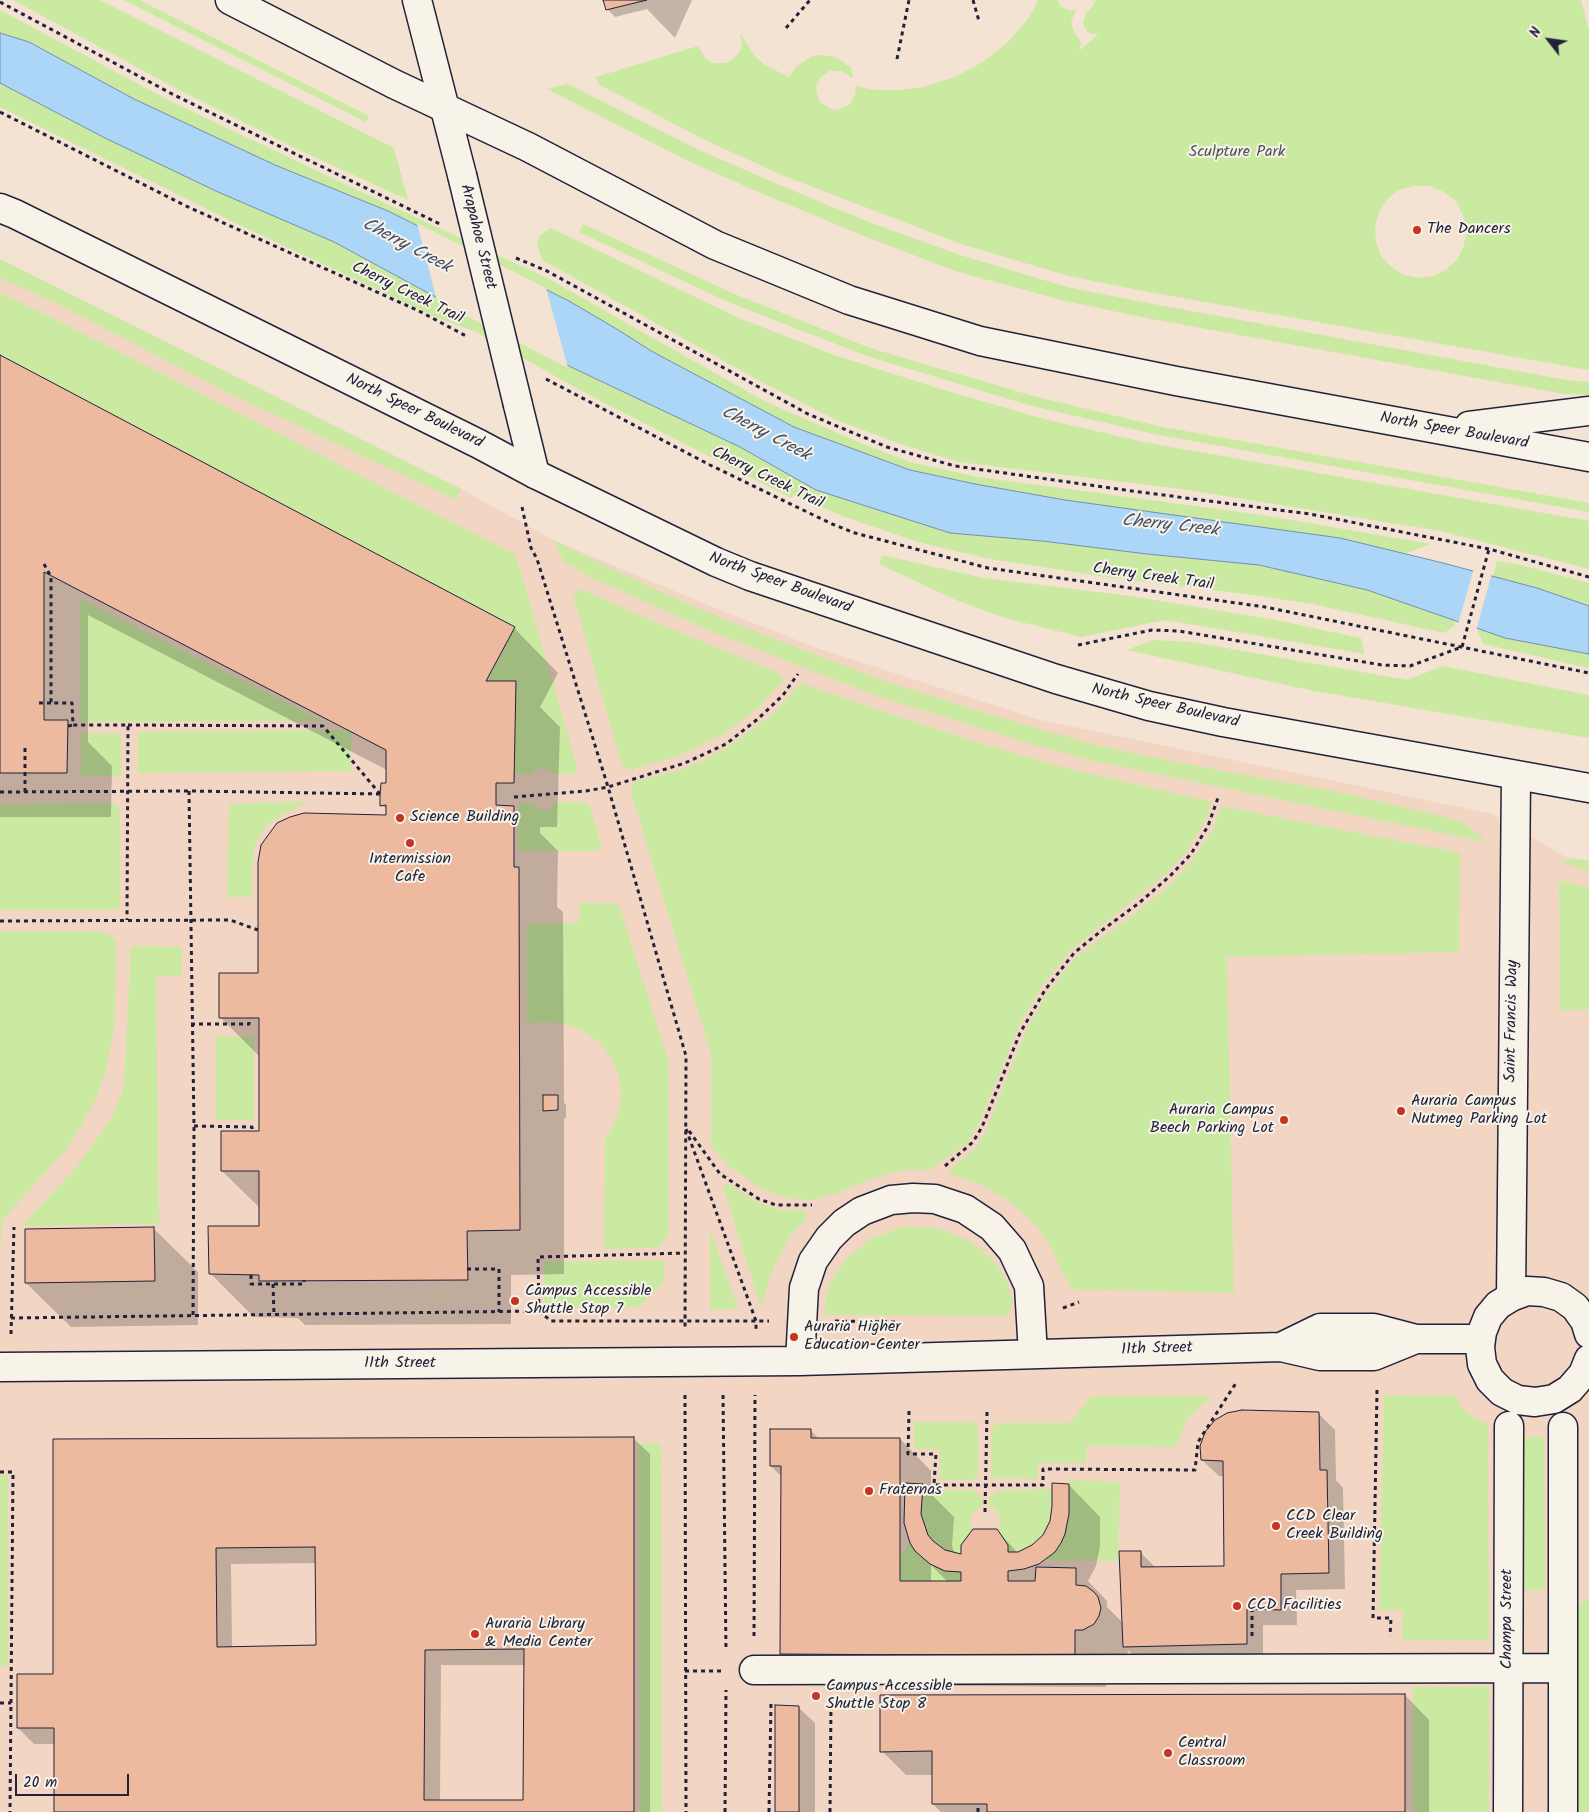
<!DOCTYPE html>
<style>
body{margin:0}
#map{position:relative;width:1589px;height:1812px;overflow:hidden;background:#f4e2d2;font-family:Kalam,sans-serif}
canvas{display:block}
.north{position:absolute;left:1524px;top:15px;width:50px;height:50px;-webkit-text-stroke:4px #f7f3e8;paint-order:stroke;rotate:300deg;font-size:14px;font-weight:700;line-height:20px;text-align:center;color:#22223b}
.north::after{content:'';display:block;margin:auto;width:18px;height:22px;background:#22223b;clip-path:polygon(50% 0,100% 100%,50% 72%,0 100%)}
.scale{position:absolute;left:15px;top:1774px;width:114px;height:22px;box-sizing:border-box;border:2px solid #22223b;border-top:0;padding-left:6px;font-size:15px;line-height:18px;white-space:nowrap;color:#22223b;-webkit-text-stroke:4px #f7f3e8;paint-order:stroke}
</style>
<div id="map">
<canvas width="1589" height="1812"></canvas>
<div class="north">N</div>
<div class="scale">20 m</div>
</div>
<script>
const g = document.querySelector('canvas').getContext('2d');
g.lineJoin = 'round';
function paint(path, color) {
  g.fillStyle = color;
  g.fill(path, 'evenodd');
}
function shape(rows) {
  const path = new Path2D();
  for (const r of rows) {
    path.moveTo(r[0], r[1]);
    for (let i = 2; i < r.length; i += 2) path.lineTo(r[i], r[i + 1]);
  }
  return path;
}
function trace(path, color, width, dash) {
  g.strokeStyle = color;
  g.lineWidth = width;
  g.lineCap = dash ? 'butt' : 'round';
  g.setLineDash(dash || []);
  g.stroke(path);
}
function write(font, color, halo, rows, align = 'center') {
  g.font = font + ' Kalam,sans-serif';
  g.lineWidth = 4;
  g.setLineDash([]);
  g.textBaseline = 'middle';
  g.strokeStyle = halo;
  g.fillStyle = color;
  for (const [text, x, y, turn = 0] of rows) {
    g.save();
    g.translate(x, y);
    g.rotate((+turn || 0) * Math.PI / 180);
    g.textAlign = isNaN(turn) ? turn : align;
    if (halo) g.strokeText(text, 0, 0);
    g.fillText(text, 0, 0);
    g.restore();
  }
}
paint(shape([
 [0,259,461,489,555,541,708,605,814,647,1036,719,1493,814,1564,856,1589,861,1589,1812,0,1812]
]), '#f2d6c3');
paint(shape([
 [13,0,100,0,394,148,408,200,297,149,181,91],
 [124,0,139,0,369,116,366,122],
 [1039,0,1058,0,1060,6,1068,10,1075,10,1077,7,1071,22,1074,32,1081,42,1079,51,1099,34,1093,34,1087,32,1083,23,1086,13,1093,6,1096,0,1581,0,1589,30,1589,370,1154,293,1069,276,964,245,784,176,705,140,598,84,596,77,698,46,706,59,712,63,725,63,731,61,740,51,742,43,740,33,755,56,765,65,789,77,796,67,812,56,820,55,831,56,839,59,846,64,851,68,853,79,842,71,829,71,820,78,816,87,818,98,821,103,831,109,838,110,849,105,852,101,856,92,855,86,876,90,901,90,922,87,953,78,983,62,1007,43,1027,20],
 [1414,186,1430,186,1444,192,1456,201,1463,215,1467,230,1464,245,1458,259,1447,269,1434,276,1419,278,1404,275,1391,267,1381,256,1376,242,1375,227,1379,212,1388,199,1399,190],
 [0,10,170,101,391,206,547,278,766,402,863,444,913,463,978,477,1262,515,1430,544,1405,554,1340,538,1065,500,975,484,910,470,794,427,653,352,615,328,569,301,388,211,275,165,134,99,29,42,0,33],
 [0,83,105,138,334,242,430,294,573,368,740,447,816,490,950,533,1042,541,1147,554,1259,565,1367,590,1455,620,1454,626,1444,633,1312,604,1246,594,1106,577,985,558,918,542,845,517,793,495,791,498,591,396,476,332,440,319,229,220,0,107],
 [568,84,697,149,777,184,869,222,960,255,1067,287,1148,303,1566,380,1589,382,1589,395,1564,394,1146,318,1065,301,955,271,864,236,770,197,690,162,547,89],
 [583,224,732,293,870,348,1033,396,1162,427,1589,503,1589,512,1159,435,1032,406,867,356,728,302,579,232],
 [551,228,739,318,831,354,947,391,1048,420,1143,442,1589,521,1589,569,1441,531,1182,489,959,462,900,444,834,419,760,381,542,260,537,244,540,235],
 [0,259,461,489,456,500,226,392,60,305,0,278],
 [0,293,45,314,516,555,578,770,577,773,575,774,551,774,550,769,534,769,534,774,514,774,486,681,514,628,0,355],
 [555,541,637,581,721,618,882,680,991,715,1092,744,1180,763,1339,792,1462,821,1484,839,1484,842,1090,760,1038,746,877,696,715,633,590,577,564,562],
 [882,555,984,578,1130,596,1275,620,1361,638,1365,654,1165,620,1081,637,1005,618,956,600,879,564],
 [1497,561,1520,565,1589,583,1589,606,1537,588,1493,576],
 [579,590,586,591,636,614,778,673,782,677,782,682,758,708,722,735,678,756,629,770,622,765,574,599,575,594],
 [80,599,323,721,80,722],
 [1479,629,1505,638,1589,654,1589,668,1484,644,1478,632],
 [1153,640,1192,642,1407,680,1443,666,1589,695,1589,738,1309,690,1127,650],
 [801,683,899,717,983,744,1065,768,1212,802,1204,823,1187,850,1167,873,1071,950,1042,986,1019,1026,978,1125,968,1142,930,1170,905,1170,873,1178,841,1192,814,1200,787,1198,760,1188,730,1167,711,1147,711,1054,631,793,633,782,680,770,702,761,729,746,772,715],
 [351,730,351,771,138,773,138,732],
 [81,733,121,734,121,776,81,776],
 [307,801,268,824,255,843,252,866,252,897,227,897,229,804],
 [581,802,588,804,590,807,601,845,599,849,591,851,518,851,518,803,535,803,535,809,552,809,552,803],
 [110,803,116,804,120,811,120,907,117,910,0,910,0,804],
 [1222,806,1460,853,1459,952,1227,957,1234,1293,1072,1289,1062,1272,1052,1248,1036,1226,1016,1206,985,1186,947,1173,975,1148,984,1135,1026,1031,1047,994,1076,957,1145,906,1174,881,1194,857,1213,830],
 [1574,859,1589,861,1589,871,1558,861],
 [1559,880,1589,888,1589,1010,1560,1010],
 [579,903,613,903,617,904,620,908,669,1062,669,1234,658,1248,604,1249,605,1140,615,1123,619,1110,621,1093,619,1076,612,1059,601,1044,588,1034,574,1027,553,1022,527,1023,527,924,579,923],
 [0,931,98,931,108,934,116,942,115,1022,106,1071,92,1107,67,1149,2,1220,0,1254],
 [131,946,182,947,181,976,156,977,159,1224,22,1226,79,1164,112,1118,124,1087],
 [216,1036,254,1037,254,1120,216,1120],
 [729,1184,758,1203,780,1210,806,1211,806,1219,791,1235,774,1266,761,1308,723,1186],
 [905,1226,941,1229,970,1241,991,1258,1004,1275,1013,1301,1007,1316,824,1315,828,1286,845,1260,870,1239],
 [710,1228,738,1309,710,1310],
 [664,1260,665,1280,640,1307,544,1308,544,1262],
 [1384,1395,1456,1396,1462,1408,1473,1417,1488,1425,1489,1640,1402,1640,1403,1610,1379,1610],
 [1092,1396,1212,1396,1189,1416,1175,1447,1087,1446,1086,1463,1038,1463,1038,1479,991,1478,991,1430,997,1423,1070,1423],
 [914,1422,971,1422,978,1426,978,1476,973,1480,940,1480,940,1449,914,1449],
 [1520,1437,1544,1437,1545,1587,1541,1591,1522,1590],
 [661,1443,662,1812,640,1812,638,1444],
 [0,1475,8,1475,8,1666,0,1666],
 [1069,1480,1120,1482,1118,1561,1044,1560,1055,1552,1065,1534,1069,1514],
 [1052,1489,1051,1513,1050,1521,1043,1535,1025,1549,1008,1552,1008,1545,998,1530,1001,1518,995,1509,989,1506,989,1498,998,1490],
 [923,1490,974,1490,983,1498,983,1506,977,1508,971,1516,969,1520,973,1530,961,1545,961,1554,945,1550,933,1541,928,1535,921,1514],
 [910,1543,915,1551,930,1564,945,1571,961,1572,961,1581,900,1581,900,1558],
 [1589,1597,1589,1812,1578,1812,1577,1606],
 [1489,1686,1489,1811,1487,1812,1413,1812,1413,1687]
]), '#cae9a1');
const water = shape([
 [0,33,29,42,134,99,275,165,388,211,569,301,615,328,653,352,794,427,910,470,975,484,1065,500,1340,538,1443,563,1537,588,1589,606,1589,654,1505,638,1367,590,1259,565,1147,554,1042,541,950,533,816,490,740,447,573,368,430,294,334,242,218,192,105,138,0,83,0,33]
]);
paint(water, '#acd6f7');
trace(water, '#758eac', 1);
paint(shape([
 [417,223,546,288,568,368,437,301],
 [1474,568,1492,573,1476,631,1458,624]
]), '#f4e2d2');
paint(shape([
 [604,0,692,0,675,38,647,9,615,17,607,9],
 [0,357,514,628,558,673,540,707,560,727,557,827,540,827,540,833,558,851,557,907,563,912,564,1103,566,1104,566,1118,564,1118,564,1274,511,1275,511,1324,305,1325,298,1318,254,1317,210,1273,260,1228,261,1209,222,1171,260,1132,260,1057,220,1017,260,974,262,846,277,824,387,816,387,810,382,805,387,785,387,770,88,615,88,742,112,766,111,817,0,817],
 [153,1228,198,1272,198,1325,71,1327,26,1283],
 [1319,1414,1335,1430,1336,1480,1343,1488,1345,1589,1296,1590,1297,1625,1263,1625,1263,1660,1140,1663,1129,1651,1122,1659,1106,1661,1106,1687,813,1685,781,1654,782,1477,771,1466,811,1431,819,1439,900,1439,931,1471,931,1494,954,1517,952,1546,955,1554,962,1556,997,1531,1018,1553,1032,1546,1044,1536,1069,1485,1100,1517,1100,1546,1096,1566,1088,1581,1107,1601,1107,1607,1123,1623,1140,1552,1156,1568,1225,1567,1225,1476,1219,1476,1202,1460],
 [931,1565,948,1582,931,1582],
 [633,1438,650,1454,650,1812,55,1812,55,1744,34,1744,18,1728,55,1675,55,1440],
 [316,1563,317,1646,232,1648,231,1564],
 [441,1665,525,1665,525,1801,440,1801],
 [1405,1695,1429,1720,1429,1812,941,1812,933,1804,933,1775,906,1775,882,1751],
 [798,1707,815,1723,815,1812,777,1812]
]), '#0003');
const building = shape([
 [603,0,647,0,606,10,603,0],
 [0,355,515,627,486,681,516,681,514,783,496,783,496,805,514,806,514,867,519,867,520,1230,467,1231,468,1280,259,1281,259,1275,209,1274,208,1226,259,1226,259,1171,221,1171,221,1131,259,1131,259,1018,219,1018,219,973,258,973,258,862,261,845,277,823,290,817,304,813,386,815,386,805,380,806,380,794,381,783,386,783,386,750,44,572,44,720,68,720,67,773,0,773,0,355],
 [543,1095,558,1095,558,1110,543,1111,543,1095],
 [154,1227,155,1281,25,1283,25,1229,154,1227],
 [1242,1410,1319,1412,1320,1470,1327,1470,1329,1573,1281,1574,1281,1610,1247,1609,1247,1644,1123,1647,1119,1551,1141,1551,1141,1567,1224,1566,1223,1461,1201,1460,1200,1446,1205,1432,1215,1420,1227,1413,1242,1410],
 [770,1429,811,1429,811,1438,900,1438,900,1581,961,1581,961,1572,945,1571,930,1564,915,1551,910,1543,904,1523,905,1483,923,1484,921,1514,928,1535,933,1541,945,1550,961,1554,961,1545,973,1529,997,1529,1008,1545,1008,1552,1018,1552,1032,1545,1043,1535,1050,1521,1052,1506,1052,1483,1069,1484,1069,1514,1065,1534,1061,1543,1055,1552,1039,1564,1024,1569,1008,1571,1008,1581,1035,1581,1036,1567,1076,1568,1076,1585,1086,1586,1094,1592,1098,1597,1101,1608,1099,1616,1094,1624,1083,1630,1075,1630,1075,1656,780,1654,781,1466,770,1466,770,1429],
 [634,1437,634,1812,54,1812,54,1728,17,1728,17,1674,53,1674,53,1439,634,1437],
 [315,1547,316,1645,217,1647,216,1548,315,1547],
 [524,1649,523,1800,424,1800,425,1650,524,1649],
 [1405,1694,1405,1812,987,1812,987,1804,932,1804,932,1751,880,1752,880,1695,1405,1694],
 [775,1705,799,1706,799,1812,775,1812,775,1705]
]);
paint(building, '#edb99f');
trace(building, '#22223b', 1);
const minor = shape([
 [417,0,462,175],
 [518,405,535,474],
 [1511,1297,1516,776],
 [1589,1334,1585,1321,1575,1307,1561,1297,1544,1292,1527,1291,1511,1297,1498,1305,1488,1317,1482,1332,1480,1347,1482,1364,1490,1380,1502,1392,1518,1400,1535,1402,1554,1399,1570,1389,1583,1374,1589,1359],
 [1281,1347,1320,1328,1374,1328,1416,1339,1480,1339],
 [800,1361,804,1288,813,1261,829,1238,844,1223,862,1211,891,1200,913,1198,935,1199,965,1209,992,1227,1012,1250,1029,1286,1033,1354],
 [0,1367,800,1361,1281,1347,1320,1356,1374,1356,1416,1339],
 [754,1670,1562,1668],
 [1508,1812,1509,1426],
 [1563,1812,1563,1427]
]);
const major = shape([
 [230,0,394,84,528,147,715,245,849,300,980,341,1176,381,1589,457],
 [0,208,15,214,479,444,535,474,716,562,750,576,1056,679,1149,706,1223,722,1589,788],
 [1469,426,1589,411]
]);
trace(minor, '#22223b', 31);
trace(major, '#22223b', 31);
trace(shape([
 [973,0,979,21],
 [0,2,176,96,440,224],
 [786,28,810,0],
 [897,59,909,0],
 [0,112,186,206,419,311,466,336],
 [516,258,547,271,808,414,887,447,955,466,1132,491,1310,514,1489,549,1589,577],
 [546,379,710,465,832,524,855,533,988,568,1265,607,1589,673],
 [522,507,531,548,537,559,608,787,686,1056,685,1329],
 [44,564,51,577,51,703,72,703,73,725,128,725,127,920],
 [1078,645,1152,630,1179,631,1382,665,1410,666,1462,647,1489,549],
 [39,703,51,703],
 [128,725,323,726,380,794],
 [68,726,73,725],
 [25,748,25,792],
 [189,791,194,1126,193,1316],
 [0,792,189,791,380,794],
 [514,797,586,791,608,787,685,763,726,744,759,718,783,695,798,674],
 [0,921,230,920,258,930],
 [191,1024,249,1024,249,1018],
 [194,1126,252,1127,252,1131],
 [686,1129,756,1321,756,1329],
 [689,1131,720,1174,759,1199,776,1205,812,1205],
 [945,1166,973,1142,982,1127,1020,1033,1045,990,1074,953,1101,931,1139,903,1170,876,1191,854,1208,826,1219,795],
 [467,1269,499,1269,499,1312],
 [251,1275,251,1284,304,1284,304,1280],
 [273,1284,274,1315],
 [1063,1308,1079,1302],
 [539,1311,538,1257,685,1253],
 [11,1318,539,1311,551,1321,769,1321],
 [835,1321,899,1322],
 [11,1334,14,1227],
 [1377,1390,1373,1618,1391,1618,1390,1636],
 [685,1395,686,1812],
 [723,1395,726,1651],
 [909,1411,908,1454,936,1454,934,1485,1043,1485,1043,1469,1195,1470,1198,1442,1236,1383],
 [0,1472,13,1472,10,1812],
 [985,1512,987,1412],
 [754,1636,755,1395],
 [1252,1636,1252,1609],
 [685,1671,722,1671],
 [0,1703,11,1703],
 [725,1812,726,1690],
 [769,1812,771,1703],
 [830,1812,831,1703],
 [978,1812,978,1804]
]), '#22223b', 3, [4, 4]);
trace(minor, '#f7f3e8', 28);
trace(major, '#f7f3e8', 28);
const minorBridge = shape([
 [462,175,518,405]
]);
trace(minorBridge, '#22223b', 31, []);
trace(minorBridge, '#f7f3e8', 28);
for (const [x, y, r, color] of [
 [1417,230,5,"#c8321e"],
 [400,818,5,"#c8321e"],
 [410,843,5,"#c8321e"],
 [1401,1111,5,"#c8321e"],
 [1284,1120,5,"#c8321e"],
 [515,1301,5,"#c8321e"],
 [794,1337,5,"#c8321e"],
 [869,1491,5,"#c8321e"],
 [1276,1526,5,"#c8321e"],
 [1237,1606,5,"#c8321e"],
 [475,1634,5,"#c8321e"],
 [816,1696,5,"#c8321e"],
 [1168,1753,5,"#c8321e"]
]) {
  const dot = new Path2D();
  dot.arc(x, y, r, 0, 2 * Math.PI);
  g.fillStyle = color;
  g.fill(dot);
  trace(dot, '#f7f3e8', 2);
}
write('16px', '#4c5454', '#f7f3e8', [
 ["Sculpture Park",1237,153]
]);
write('16px', '#22223b', '#f7f3e8', [
 ["The Dancers",1427,230],
 ["Science Building",410,818],
 ["Intermission",410,860,"center"],
 ["Cafe",410,878,"center"],
 ["Auraria Campus",1411,1102],
 ["Nutmeg Parking Lot",1411,1120],
 ["Auraria Campus",1274,1111,"right"],
 ["Beech Parking Lot",1274,1129,"right"],
 ["Campus Accessible",525,1292],
 ["Shuttle Stop 7",525,1310],
 ["Auraria Higher",804,1328],
 ["Education Center",804,1346],
 ["Fraternas",879,1491],
 ["CCD Clear",1286,1517],
 ["Creek Building",1286,1535],
 ["CCD Facilities",1247,1606],
 ["Auraria Library",485,1625],
 ["& Media Center",485,1643],
 ["Campus Accessible",826,1687],
 ["Shuttle Stop 8",826,1705],
 ["Central",1178,1744],
 ["Classroom",1178,1762]
], 'left');
write('16px', '#22223b', '#f7f3e8', [
 ["Arapahoe Street",477,237,76],
 ["Cherry Creek Trail",407,294,26],
 ["North Speer Boulevard",414,412,26],
 ["North Speer Boulevard",1454,432,10],
 ["Cherry Creek Trail",767,479,26],
 ["Cherry Creek Trail",1153,578,8],
 ["North Speer Boulevard",780,584,20],
 ["North Speer Boulevard",1165,707,13],
 ["Saint Francis Way",1513,1021,-89],
 ["11th Street",1157,1350,-2],
 ["11th Street",400,1364],
 ["Champa Street",1508,1619,-90]
]);
write('italic 18px', '#444f6a', '#f7f3e8', [
 ["Cherry Creek",406,247,28],
 ["Cherry Creek",765,435,28],
 ["Cherry Creek",1170,527,6]
]);
</script>
